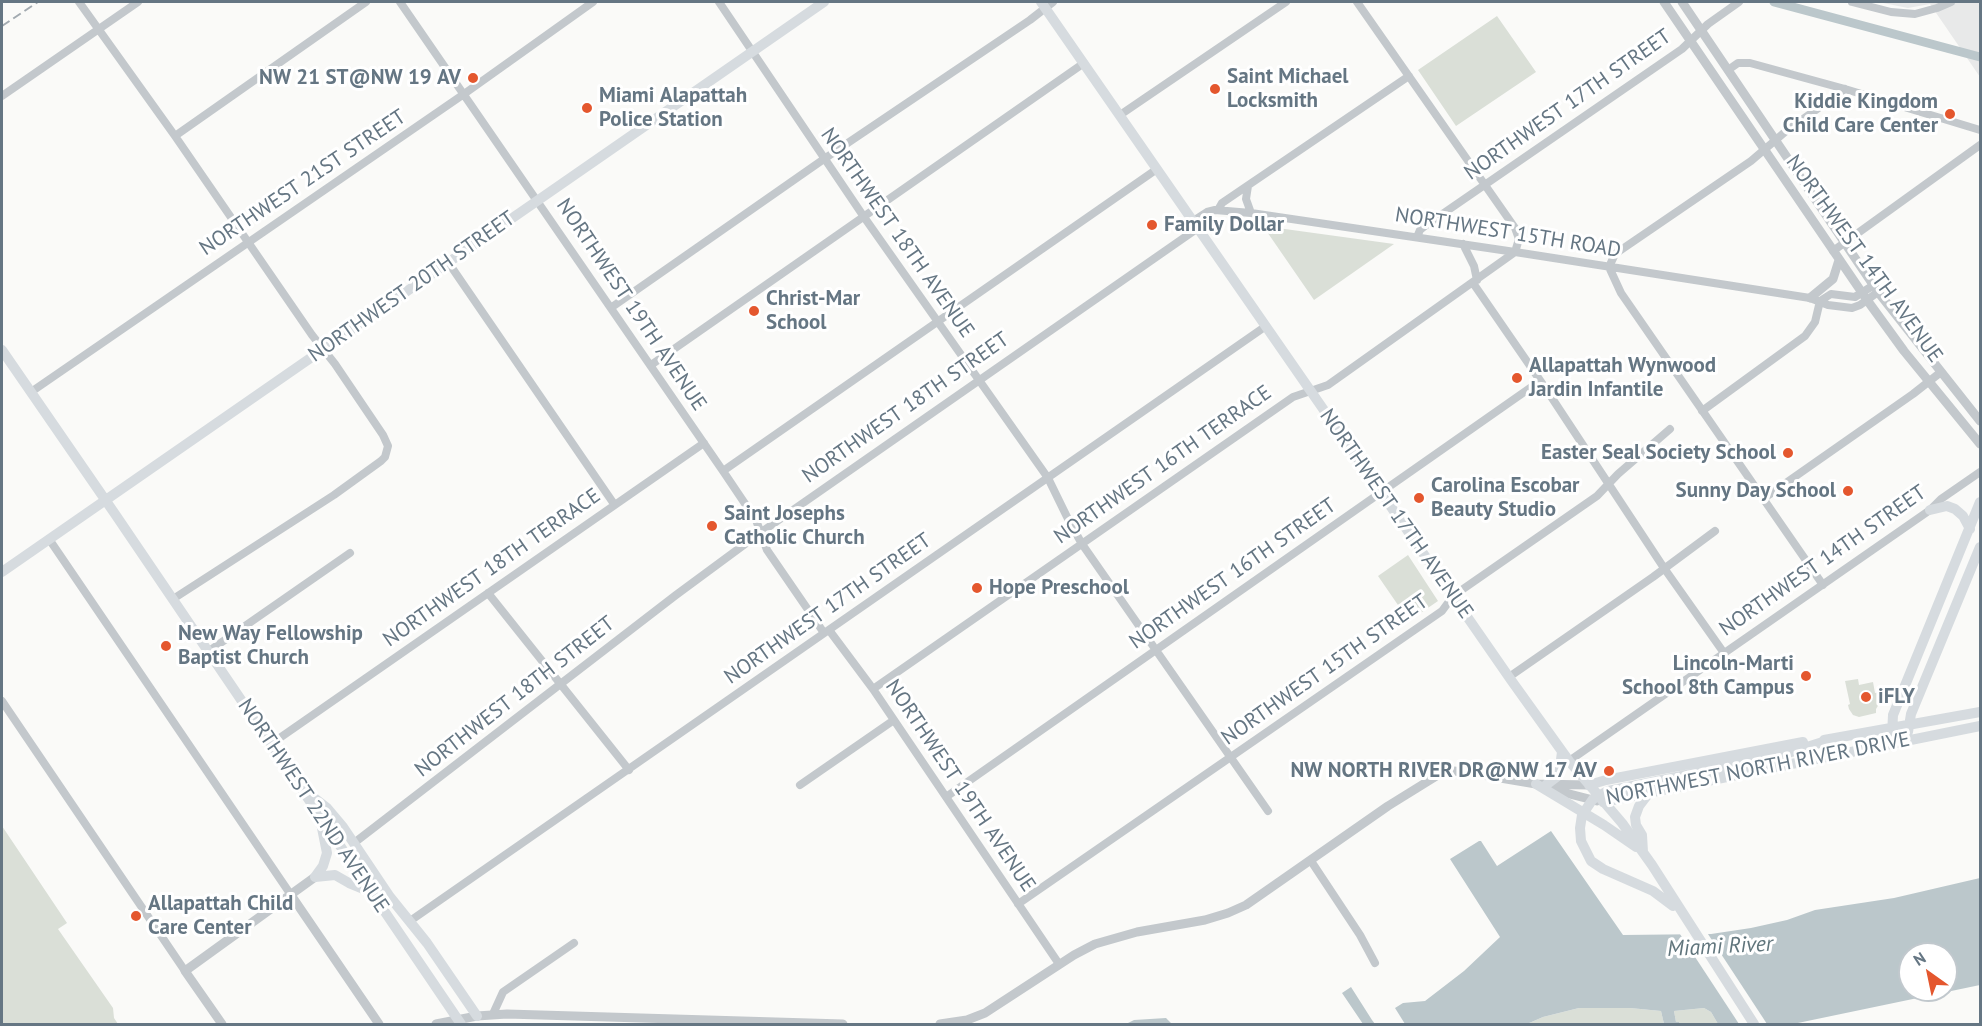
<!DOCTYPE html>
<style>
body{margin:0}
#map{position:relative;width:1982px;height:1026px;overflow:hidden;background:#fafaf8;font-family:"PT Sans",sans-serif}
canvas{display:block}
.frame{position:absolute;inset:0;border:3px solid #657683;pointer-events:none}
.north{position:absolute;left:1898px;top:942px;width:60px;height:60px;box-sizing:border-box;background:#fff;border:2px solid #c1c8cd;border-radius:50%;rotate:327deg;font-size:16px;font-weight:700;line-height:24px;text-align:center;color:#657683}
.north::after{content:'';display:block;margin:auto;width:21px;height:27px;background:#e4572e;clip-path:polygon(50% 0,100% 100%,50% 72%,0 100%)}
</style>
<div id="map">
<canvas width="1982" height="1026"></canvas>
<div class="frame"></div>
<div class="north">N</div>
</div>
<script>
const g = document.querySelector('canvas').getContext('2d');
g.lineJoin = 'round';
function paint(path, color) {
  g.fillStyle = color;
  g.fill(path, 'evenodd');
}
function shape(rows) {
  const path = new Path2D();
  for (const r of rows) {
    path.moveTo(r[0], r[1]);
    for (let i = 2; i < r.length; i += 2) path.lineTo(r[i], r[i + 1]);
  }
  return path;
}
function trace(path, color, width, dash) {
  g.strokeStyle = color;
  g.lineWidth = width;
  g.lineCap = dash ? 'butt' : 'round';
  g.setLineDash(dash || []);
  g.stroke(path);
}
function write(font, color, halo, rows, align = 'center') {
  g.font = font + ' "PT Sans",sans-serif';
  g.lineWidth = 6;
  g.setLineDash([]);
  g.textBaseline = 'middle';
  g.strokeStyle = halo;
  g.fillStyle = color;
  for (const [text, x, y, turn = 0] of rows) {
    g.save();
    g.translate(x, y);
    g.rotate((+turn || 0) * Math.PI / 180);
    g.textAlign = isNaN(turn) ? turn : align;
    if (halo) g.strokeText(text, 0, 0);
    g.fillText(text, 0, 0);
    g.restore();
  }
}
paint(shape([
 [1878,2,1980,2,1980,77,1930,4,1908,8]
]), '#e8e9e9');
paint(shape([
 [1497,16,1536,72,1456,126,1418,70],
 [1263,226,1394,244,1314,300],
 [1408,555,1438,601,1409,621,1378,576],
 [1858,679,1859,685,1873,682,1875,693,1880,692,1884,696,1876,709,1876,713,1859,717,1853,715,1849,709,1848,705,1850,704,1845,681],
 [2,826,67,923,58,929,113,1008,114,1018,118,1024,2,1024],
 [1579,1008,1630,1008,1661,1011,1664,1024,1527,1024,1543,1017],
 [1704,1008,1711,1012,1718,1024,1679,1024,1679,1022,1676,1022,1674,1011]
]), '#dadfd7');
paint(shape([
 [1551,831,1623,935,1711,934,1751,928,1787,920,1815,910,1894,898,1980,878,1980,985,1793,1024,1718,1024,1711,1012,1704,1008,1674,1011,1676,1022,1679,1022,1679,1024,1664,1024,1661,1011,1630,1008,1579,1008,1543,1017,1527,1024,1405,1024,1395,1008,1403,1003,1425,1001,1464,971,1500,937,1450,859,1479,841,1481,841,1497,866],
 [1910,954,1946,954,1946,990,1910,990],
 [1351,987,1372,1020,1375,1024,1363,1024,1342,993],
 [1166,1018,1172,1024,1126,1024,1134,1020]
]), '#bbc7cb');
paint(shape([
 [1678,931,1706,931,1767,1024,1739,1024]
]), '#fafaf8');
trace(shape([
 [1774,2,1980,57]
]), '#bbc7cb', 9);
trace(shape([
 [79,2,175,136,312,335,335,364,383,435,388,446,385,457,381,461,334,495,173,599],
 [400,2,723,471,756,520,767,550,824,633],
 [719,2,864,217,1048,478,1069,521,1082,544,1268,811],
 [1852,2,1891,12,1915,14,1937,8,1951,2],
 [1728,70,1738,63,1750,63,1845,89,1980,130],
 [2,96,138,2],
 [1120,115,1286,2],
 [175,136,366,2],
 [1248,186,1246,199,1251,213],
 [1218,210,1222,203,1409,76],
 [1193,221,1207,212,1215,210,1251,213,1515,252,1810,298,1828,305,1852,308,1860,305,1878,292],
 [1417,237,1420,230,1425,226,1682,49,1708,24,1739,2],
 [1463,244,1474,266,1477,280],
 [1833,251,1980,145],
 [448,262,614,504],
 [1473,283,1546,389,1664,568,1724,653],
 [1820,301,1831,294,1855,297,1874,285],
 [612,307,824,159,1030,20,1053,2],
 [651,365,1084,63],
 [31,392,464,94,593,2],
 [1702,411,1805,336,1815,322,1820,301],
 [723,471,1157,169],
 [1763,499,1913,394,1941,372],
 [49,539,291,895],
 [1823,585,1621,293,1609,267,1615,254,1751,161,1785,132,1845,89],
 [488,593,629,770],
 [829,630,873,689,1059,964],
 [209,651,350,553],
 [1509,677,1653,577,1715,531],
 [873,689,1293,397,1328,385,1515,252,1519,239,1515,228,1357,2],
 [2,701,185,971],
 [271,744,704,443],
 [1569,761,1930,510,1941,499,1980,472],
 [800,785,894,720],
 [946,797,1540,381],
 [354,843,676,595,760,533,1198,228],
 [1311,861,1360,935,1375,963],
 [1018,904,1442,611,1453,596,1597,496,1618,474,1670,429],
 [410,921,1266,326],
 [493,1014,503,992,574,943]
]), '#c3c8cc', 8);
trace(shape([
 [1664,2,1867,300,1904,351,1980,444],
 [1682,2,1878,292,1980,421],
 [1810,298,1833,279,1839,260],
 [1550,789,1597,801],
 [291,895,379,1024],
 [222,1024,185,971,315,877],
 [436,1024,477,1016,507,1014,843,1024],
 [940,1024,967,1020,985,1013,1074,955,1095,944,1137,932,1205,920,1228,913,1246,905,1388,806,1438,775,1454,771,1471,773,1536,784,1589,785]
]), '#c3c8cc', 9);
trace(shape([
 [1041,2,1511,680,1569,761,1622,823,1652,865,1754,1024],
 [2,350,115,514,461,1024],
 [1930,510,1947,506,1955,509,1963,516,1970,529],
 [2,572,824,2],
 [1908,732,1911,714,1980,547],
 [1892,735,1893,715,1980,502],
 [1824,740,1980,712],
 [1536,784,1604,825,1636,847],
 [1546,785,1559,775,1562,752],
 [1589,785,1606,780,1803,742],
 [309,794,327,808,343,827,390,897,427,943,477,1016],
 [1603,802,1980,726],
 [1643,852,1642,835,1636,825,1635,817,1639,806,1649,793],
 [315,877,323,866,327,853,321,823],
 [315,877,335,875,349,883,371,892],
 [1673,906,1653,891,1603,869,1591,861,1581,841,1580,828,1582,815,1593,799,1608,791,1750,762,1788,753,1829,740]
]), '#d6dbdf', 10);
trace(shape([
 [2,26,38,2]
]), '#a2aab0', 2, [9, 4.5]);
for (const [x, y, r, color] of [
 [473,78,6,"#e4572e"],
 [1215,89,6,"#e4572e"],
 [587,108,6,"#e4572e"],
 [1950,114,6,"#e4572e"],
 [1152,225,6,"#e4572e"],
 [754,311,6,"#e4572e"],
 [1517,378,6,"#e4572e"],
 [1788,453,6,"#e4572e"],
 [1848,491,6,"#e4572e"],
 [1419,498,6,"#e4572e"],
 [712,526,6,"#e4572e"],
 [977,588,6,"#e4572e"],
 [166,646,6,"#e4572e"],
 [1806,676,6,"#e4572e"],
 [1866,697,6,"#e4572e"],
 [1609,771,6,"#e4572e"],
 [136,916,6,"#e4572e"]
]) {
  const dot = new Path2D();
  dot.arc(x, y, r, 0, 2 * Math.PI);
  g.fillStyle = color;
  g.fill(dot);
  trace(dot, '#fff', 2);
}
write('bold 21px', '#657683', '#fff', [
 ["Saint Michael",1227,77],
 ["Locksmith",1227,101],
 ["NW 21 ST@NW 19 AV",461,78,"right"],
 ["Miami Alapattah",599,96],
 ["Police Station",599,120],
 ["Kiddie Kingdom",1938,102,"right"],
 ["Child Care Center",1938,126,"right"],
 ["Family Dollar",1164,225],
 ["Christ-Mar",766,299],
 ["School",766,323],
 ["Allapattah Wynwood",1529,366],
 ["Jardin Infantile",1529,390],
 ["Easter Seal Society School",1776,453,"right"],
 ["Carolina Escobar",1431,486],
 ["Beauty Studio",1431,510],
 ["Sunny Day School",1836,491,"right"],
 ["Saint Josephs",724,514],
 ["Catholic Church",724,538],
 ["Hope Preschool",989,588],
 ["New Way Fellowship",178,634],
 ["Baptist Church",178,658],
 ["Lincoln-Marti",1794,664,"right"],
 ["School 8th Campus",1794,688,"right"],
 ["iFLY",1878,697],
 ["NW NORTH RIVER DR@NW 17 AV",1597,771,"right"],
 ["Allapattah Child",148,904],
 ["Care Center",148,928]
], 'left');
write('21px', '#657683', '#fff', [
 ["NORTHWEST 17TH STREET",1568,105,-35],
 ["NORTHWEST 21ST STREET",303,183,-34],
 ["NORTHWEST 18TH AVENUE",897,233,55],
 ["NORTHWEST 15TH ROAD",1508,233,9],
 ["NORTHWEST 14TH AVENUE",1864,259,54],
 ["NORTHWEST 20TH STREET",412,287,-35],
 ["NORTHWEST 19TH AVENUE",631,305,56],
 ["NORTHWEST 18TH STREET",906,408,-35],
 ["NORTHWEST 16TH TERRACE",1163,465,-35],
 ["NORTHWEST 17TH AVENUE",1396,514,55],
 ["NORTHWEST 14TH STREET",1823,561,-35],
 ["NORTHWEST 18TH TERRACE",492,568,-35],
 ["NORTHWEST 16TH STREET",1233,574,-35],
 ["NORTHWEST 17TH STREET",828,609,-35],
 ["NORTHWEST 15TH STREET",1325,670,-35],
 ["NORTHWEST 18TH STREET",515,697,-38],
 ["NORTHWEST NORTH RIVER DRIVE",1758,769,-11],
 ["NORTHWEST 19TH AVENUE",960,786,56],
 ["NORTHWEST 22ND AVENUE",313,806,56]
]);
write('italic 22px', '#60757c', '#fff', [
 ["Miami River",1720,947,-3]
]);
</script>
